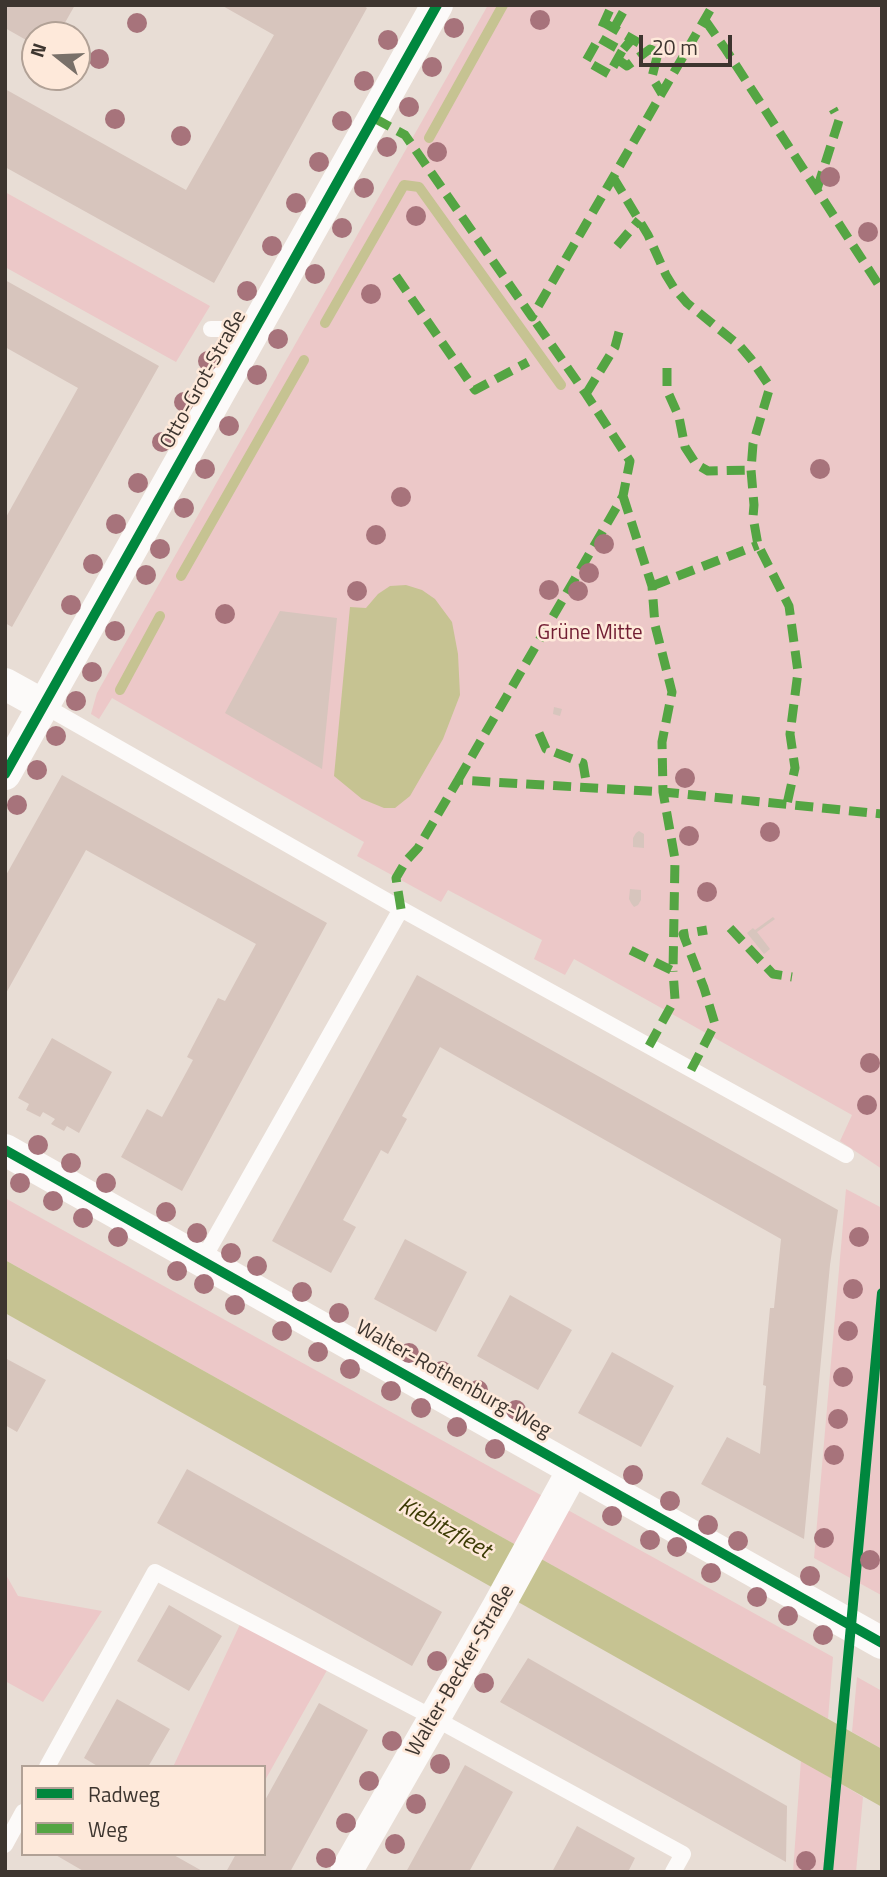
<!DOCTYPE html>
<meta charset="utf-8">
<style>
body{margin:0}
#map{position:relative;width:887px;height:1877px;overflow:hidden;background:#e8ddd5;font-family:"Titillium Web",sans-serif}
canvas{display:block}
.frame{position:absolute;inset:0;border:7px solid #3d352f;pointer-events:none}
.legend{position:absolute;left:21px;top:1765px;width:245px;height:91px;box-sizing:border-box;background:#fee9da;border:2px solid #b1a196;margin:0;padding:9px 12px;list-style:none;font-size:21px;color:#3d352f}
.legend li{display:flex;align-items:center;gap:14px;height:35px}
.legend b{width:35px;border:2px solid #b1a196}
.north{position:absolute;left:21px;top:21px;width:70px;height:70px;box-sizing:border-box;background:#fee9da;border:2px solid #b1a196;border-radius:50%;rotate:288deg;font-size:19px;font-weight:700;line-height:28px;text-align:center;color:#3d352f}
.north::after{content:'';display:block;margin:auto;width:24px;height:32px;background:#797069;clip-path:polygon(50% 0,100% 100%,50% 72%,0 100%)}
.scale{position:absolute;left:639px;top:35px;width:93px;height:32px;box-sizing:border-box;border:4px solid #3d352f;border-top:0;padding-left:9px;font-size:21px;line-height:24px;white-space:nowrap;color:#3d352f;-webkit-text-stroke:5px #fee9da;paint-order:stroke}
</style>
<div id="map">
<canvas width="887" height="1877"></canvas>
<div class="frame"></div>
<ul class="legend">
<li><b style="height:9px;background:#00873e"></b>Radweg</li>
<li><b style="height:9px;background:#54a543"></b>Weg</li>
</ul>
<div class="north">N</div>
<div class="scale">20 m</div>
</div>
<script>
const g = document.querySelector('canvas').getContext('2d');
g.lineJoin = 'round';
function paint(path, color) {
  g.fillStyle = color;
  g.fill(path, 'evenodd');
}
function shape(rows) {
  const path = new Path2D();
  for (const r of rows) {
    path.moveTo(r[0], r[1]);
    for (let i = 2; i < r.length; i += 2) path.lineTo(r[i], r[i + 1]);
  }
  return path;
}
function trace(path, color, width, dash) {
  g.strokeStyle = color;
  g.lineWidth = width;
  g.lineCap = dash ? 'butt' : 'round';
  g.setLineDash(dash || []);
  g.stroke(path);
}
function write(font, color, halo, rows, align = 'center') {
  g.font = font + ' "Titillium Web",sans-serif';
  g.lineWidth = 5;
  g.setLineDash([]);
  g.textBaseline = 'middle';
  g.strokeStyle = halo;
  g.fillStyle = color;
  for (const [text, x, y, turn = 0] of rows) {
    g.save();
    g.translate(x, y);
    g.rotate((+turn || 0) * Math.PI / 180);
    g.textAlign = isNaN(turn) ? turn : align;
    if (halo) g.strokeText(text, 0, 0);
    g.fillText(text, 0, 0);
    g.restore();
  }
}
paint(shape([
 [488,5,882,5,882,1169,840,1141,852,1115,574,959,565,975,534,959,542,940,448,890,441,902,357,856,364,842,112,698,99,719,91,714,97,693],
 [5,192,210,306,176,362,5,267],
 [846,1189,882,1208,881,1595,814,1558],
 [5,1198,833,1657,828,1719,5,1260],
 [5,1573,18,1596,102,1611,43,1702,5,1681],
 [243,1618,330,1665,264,1782,264,1767,173,1767],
 [857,1677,882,1691,882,1749,852,1732],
 [801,1760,863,1797,856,1872,793,1872]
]), '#ecc8c8');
paint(shape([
 [406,585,422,590,435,599,452,622,458,654,460,695,443,739,410,796,395,808,384,808,362,799,334,776,350,607,366,608,378,594,390,586],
 [5,1260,882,1749,882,1807,5,1313]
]), '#c6c392');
trace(shape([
 [429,138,503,5],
 [325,323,404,185,419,187,561,385],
 [181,576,304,360],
 [120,690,160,616]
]), '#c6c392', 10);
paint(shape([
 [5,5,75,5,58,35,35,35,35,45,5,28],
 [221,5,362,5,367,8,214,283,5,167,5,89,186,190,274,35],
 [5,280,159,366,12,627,5,623,5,519,78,388,5,347],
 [280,611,337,618,322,769,225,713],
 [554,707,562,709,560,716,553,714],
 [62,775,327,923,182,1191,121,1157,147,1109,162,1117,193,1060,187,1057,218,998,225,1001,256,944,86,850,5,995,5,877],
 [639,831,644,834,644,848,633,847,633,838,636,833],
 [630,889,641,890,641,900,638,905,634,907,631,903,629,899],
 [773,917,775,919,757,932,770,949,764,954,747,933,753,928,755,930],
 [417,975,838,1210,830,1265,804,1539,701,1484,727,1437,760,1454,766,1386,763,1385,770,1308,774,1308,781,1239,454,1055,440,1047,402,1116,407,1119,388,1154,381,1150,343,1220,356,1227,331,1273,272,1241],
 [52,1038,112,1072,79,1133,67,1126,64,1131,51,1124,55,1119,43,1112,40,1117,26,1110,29,1104,18,1098],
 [405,1239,467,1272,436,1332,374,1299],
 [510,1295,572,1330,538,1390,477,1356],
 [612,1352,674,1386,641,1447,578,1413],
 [5,1358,46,1380,17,1432,5,1425],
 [187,1469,442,1612,412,1666,157,1523],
 [169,1605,222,1636,189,1691,137,1661],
 [528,1658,787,1806,786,1862,500,1702],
 [117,1699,170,1729,148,1767,99,1767,84,1758],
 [319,1703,368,1730,290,1872,226,1872,236,1854,264,1854,264,1802],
 [465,1765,513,1792,469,1872,406,1872],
 [577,1826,635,1858,628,1872,552,1872],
 [54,1854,172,1854,204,1872,85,1872]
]), '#d7c5bd');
trace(shape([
 [211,329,255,329],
 [43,705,401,909,846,1155],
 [202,1261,401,909],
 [47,1767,155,1572,434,1718,683,1854,673,1872],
 [5,1845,23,1812]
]), '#fcfaf9', 16);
trace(shape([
 [5,684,43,705],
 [5,774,437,5],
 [5,1150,882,1643],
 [346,1872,498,1607,573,1470]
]), '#fcfaf9', 32);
trace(shape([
 [705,20,726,50,882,290],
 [603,22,639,43],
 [602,27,612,5],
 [614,28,627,5],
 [622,51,609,74,586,61,599,38,622,51,632,39],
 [617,59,627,66,650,49,658,53,652,77,662,94],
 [374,118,405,135,532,317,713,5],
 [613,177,648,235,666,275,674,288,687,303,740,346,751,359,768,384,769,390,753,444,751,470,754,505,753,517,758,545,789,606,798,672,790,734,795,768,787,804],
 [817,189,839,120,833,109],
 [617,246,639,220],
 [396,276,475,390,528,362],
 [667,368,667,390,679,417,685,447,696,464,708,471,751,470],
 [586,394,615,347,619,332],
 [623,496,652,586,655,625,672,692,662,742,663,792,675,859,673,971,626,948],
 [652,586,758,545],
 [539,733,546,749,583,763,587,787],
 [458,780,623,496,630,461,586,394,532,317],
 [401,909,396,878,406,861,418,848,458,780,663,792,882,814],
 [730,928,773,974,792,977],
 [649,1046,675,999,673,971],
 [691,1070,715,1024,704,988,683,934,707,930]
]), '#54a543', 9, [18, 9]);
trace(shape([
 [5,774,437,5],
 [5,1150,882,1643],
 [828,1872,882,1293]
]), '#00873e', 10);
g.fillStyle = '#a7737b';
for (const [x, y] of [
 [540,20],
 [137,23],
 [454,28],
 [388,40],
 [99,59],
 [432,67],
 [364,81],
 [409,107],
 [115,119],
 [342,121],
 [181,136],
 [387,147],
 [437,152],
 [319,162],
 [830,177],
 [364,188],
 [296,203],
 [416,216],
 [342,228],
 [868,232],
 [272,246],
 [315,274],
 [247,291],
 [371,294],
 [278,339],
 [208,361],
 [257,375],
 [184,402],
 [229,426],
 [162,442],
 [205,469],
 [820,469],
 [138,483],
 [401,497],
 [184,508],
 [116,524],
 [376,535],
 [604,544],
 [160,549],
 [93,564],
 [589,573],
 [146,575],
 [549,590],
 [357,591],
 [578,591],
 [71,605],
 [225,614],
 [115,631],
 [92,672],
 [76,701],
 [56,736],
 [37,770],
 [685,778],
 [17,805],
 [770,832],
 [689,836],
 [707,892],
 [870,1063],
 [867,1105],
 [38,1145],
 [71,1163],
 [20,1183],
 [106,1183],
 [53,1201],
 [166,1212],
 [83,1218],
 [197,1233],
 [118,1237],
 [859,1237],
 [231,1253],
 [257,1266],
 [177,1271],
 [204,1284],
 [853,1289],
 [302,1292],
 [235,1305],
 [339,1313],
 [282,1331],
 [848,1331],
 [318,1352],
 [409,1353],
 [350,1369],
 [442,1371],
 [843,1377],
 [478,1390],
 [391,1391],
 [421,1408],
 [516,1410],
 [838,1419],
 [457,1427],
 [495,1449],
 [834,1455],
 [633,1475],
 [670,1501],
 [612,1516],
 [708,1525],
 [824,1538],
 [650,1540],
 [738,1541],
 [677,1547],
 [870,1560],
 [711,1573],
 [810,1576],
 [757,1597],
 [788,1616],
 [823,1635],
 [437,1661],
 [484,1683],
 [392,1741],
 [440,1764],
 [369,1781],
 [416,1804],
 [346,1823],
 [395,1844],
 [326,1858],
 [806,1861]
]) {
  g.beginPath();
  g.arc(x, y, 10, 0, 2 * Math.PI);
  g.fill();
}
write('21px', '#3d352f', '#fee9da', [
 ["Otto-Grot-Straße",204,380,-61],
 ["Walter-Rothenburg-Weg",453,1380,29],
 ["Walter-Becker-Straße",461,1671,-60]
]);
write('21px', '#711d32', '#fee9da', [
 ["Grüne Mitte",590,634]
]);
write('italic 23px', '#3c3b04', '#fee9da', [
 ["Kiebitzfleet",444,1529,29]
]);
</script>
